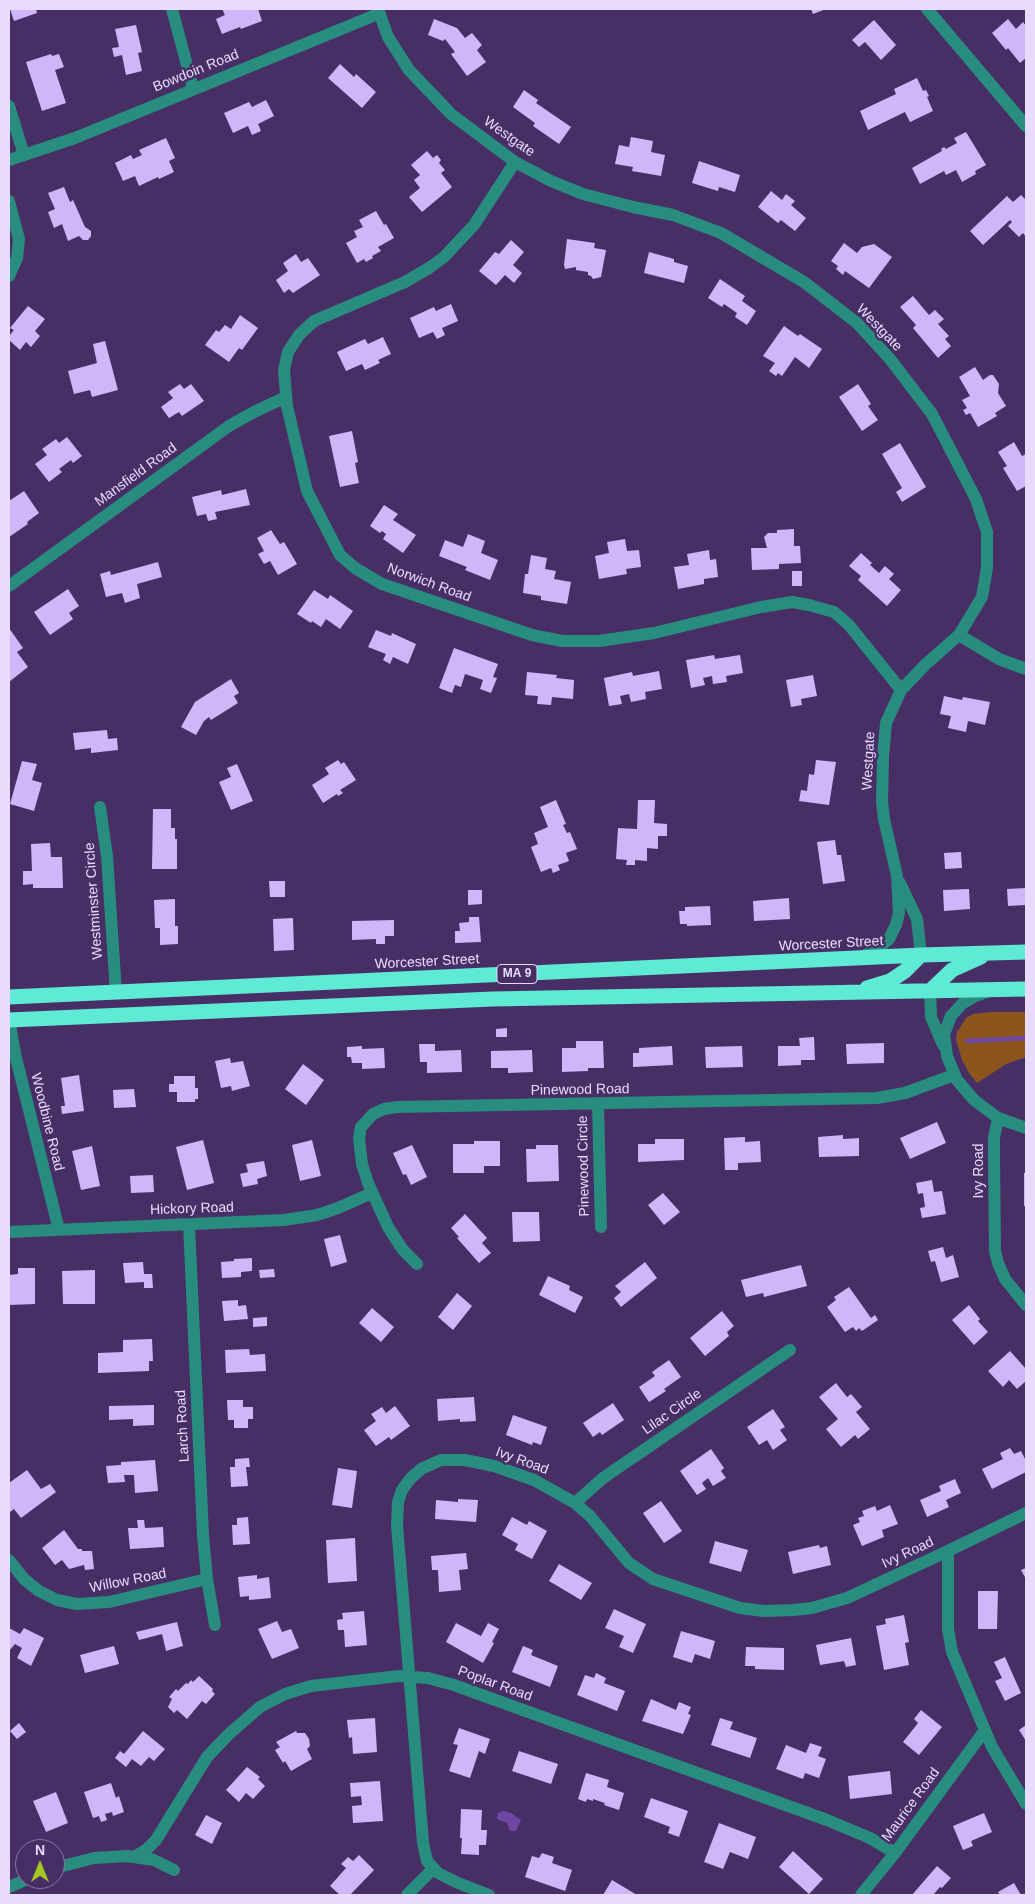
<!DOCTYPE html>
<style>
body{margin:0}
#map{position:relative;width:1035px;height:1904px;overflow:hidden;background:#472f66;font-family:Helvetica,sans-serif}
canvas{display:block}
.frame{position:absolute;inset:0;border:10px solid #e8dbfd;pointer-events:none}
.north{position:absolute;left:15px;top:1839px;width:50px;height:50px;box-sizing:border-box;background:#472f66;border:1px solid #8774a2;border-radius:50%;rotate:0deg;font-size:14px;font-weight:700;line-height:20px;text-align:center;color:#e8dbfd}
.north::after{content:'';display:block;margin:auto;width:18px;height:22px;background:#a6c822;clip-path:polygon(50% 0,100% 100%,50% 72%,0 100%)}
</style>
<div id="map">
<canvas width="1035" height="1904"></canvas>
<div class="frame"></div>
<div class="north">N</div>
</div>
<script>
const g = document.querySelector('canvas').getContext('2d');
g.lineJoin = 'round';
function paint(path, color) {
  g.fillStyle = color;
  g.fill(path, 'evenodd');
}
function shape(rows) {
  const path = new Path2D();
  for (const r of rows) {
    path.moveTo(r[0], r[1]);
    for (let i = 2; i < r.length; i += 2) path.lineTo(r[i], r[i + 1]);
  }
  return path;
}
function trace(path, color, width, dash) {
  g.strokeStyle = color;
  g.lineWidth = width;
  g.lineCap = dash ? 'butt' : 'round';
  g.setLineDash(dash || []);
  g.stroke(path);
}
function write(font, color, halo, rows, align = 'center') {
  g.font = font + ' Helvetica,sans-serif';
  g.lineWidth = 5;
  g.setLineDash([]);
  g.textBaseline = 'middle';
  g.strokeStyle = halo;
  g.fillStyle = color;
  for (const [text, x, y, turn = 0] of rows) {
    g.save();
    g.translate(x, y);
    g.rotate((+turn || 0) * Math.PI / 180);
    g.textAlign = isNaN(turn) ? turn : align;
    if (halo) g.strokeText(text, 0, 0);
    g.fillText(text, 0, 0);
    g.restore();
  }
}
paint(shape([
 [991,1012,1026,1012,1026,1057,1006,1064,977,1083,969,1073,962,1060,956,1040,957,1032,966,1018,973,1014]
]), '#8d551e');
paint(shape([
 [503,1811,511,1813,521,1820,516,1831,510,1831,507,1823,497,1819,498,1813]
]), '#6f46a3');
trace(shape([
 [967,1041,1026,1038]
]), '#6f46a3', 4.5);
paint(shape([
 [10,9,36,9,37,13,14,21],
 [222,9,258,9,262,21,241,29,240,27,222,34,216,19,225,15],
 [811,9,826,9,813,14],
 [434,19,457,28,465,38,472,33,482,45,477,50,486,62,467,76,451,54,455,52,445,39,443,41,428,35],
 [1008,19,1016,29,1023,22,1026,26,1026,58,1020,63,1008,48,1006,50,992,33],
 [874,20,896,45,881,60,865,42,859,47,852,40],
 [136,25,142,52,138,53,142,71,126,75,122,55,114,57,112,48,119,47,115,29],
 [51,54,52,56,59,54,64,67,55,70,66,103,42,111,26,62],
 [340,64,354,77,356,74,376,92,362,108,328,78],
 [917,78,923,91,926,90,929,96,927,97,933,111,910,122,905,112,868,130,860,111,896,94,894,89],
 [524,90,538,100,536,103,571,127,559,144,533,126,535,123,513,107],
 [266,100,274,116,258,124,261,131,252,135,248,126,233,133,224,113,249,102,252,107],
 [966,132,986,165,975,171,976,174,962,182,956,170,946,175,944,171,920,184,912,168,942,151,941,149,944,147,946,149,957,143,954,138],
 [631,137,653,141,651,152,665,155,661,176,632,171,633,167,615,164,619,145,629,147],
 [166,138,175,158,169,161,174,172,159,179,158,177,139,186,135,176,123,181,115,163,131,155,133,159,142,155,139,150],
 [427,151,433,158,437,155,441,160,439,163,445,170,441,173,452,187,422,212,409,197,420,188,414,180,420,175,411,165],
 [699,161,740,175,735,192,719,187,718,191,692,183],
 [64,187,70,202,73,200,85,227,91,231,91,236,88,240,83,240,79,236,68,241,62,224,54,228,48,212,55,209,48,193],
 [771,191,782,200,786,194,795,201,791,205,806,218,795,231,781,220,778,223,758,207],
 [1021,195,1026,200,1026,237,1023,233,1019,237,1008,226,1012,222,1010,220,983,245,970,231,1007,196,1013,202],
 [376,211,384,225,386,224,394,238,378,247,381,251,372,256,373,258,366,262,364,259,357,263,346,243,357,237,354,231,363,227,359,220],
 [567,239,595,243,594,248,606,250,601,277,593,279,591,276,588,275,588,272,576,270,576,267,565,269,564,265],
 [511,240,524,252,513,265,522,273,514,283,505,275,496,285,479,271,495,252,499,254],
 [844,243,857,253,862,247,874,244,892,257,869,288,845,271,843,275,836,269,838,266,831,261],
 [649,252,674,259,674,262,688,266,684,283,644,273],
 [296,254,301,262,308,258,320,275,293,293,289,289,284,293,276,280,288,271,283,263],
 [720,279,745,296,742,301,756,311,747,325,735,317,737,313,724,304,722,307,708,298],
 [913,296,929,315,935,310,944,319,938,324,949,336,945,339,951,346,938,358,913,328,916,325,900,307],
 [451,304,458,321,442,328,445,335,437,339,433,332,419,338,410,318,434,307,436,311],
 [28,306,45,319,35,331,40,336,31,347,26,342,20,350,9,340,9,336,14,330,10,328],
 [240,315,258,328,242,350,239,348,229,362,205,345,216,330,219,332,225,325,231,329],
 [784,326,798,336,800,334,822,349,809,368,795,357,782,376,778,373,776,376,769,371,775,363,763,356],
 [383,337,391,354,378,360,380,363,365,370,362,364,346,371,337,352,365,339,368,344],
 [105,341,118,390,92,397,90,390,74,394,68,371,97,363,93,344],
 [975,367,983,380,990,375,993,375,999,384,998,393,1006,406,995,413,997,416,978,427,970,413,966,415,963,410,967,408,962,400,970,396,959,377],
 [180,384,184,389,191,384,204,401,182,416,179,412,169,418,161,407,173,398,168,392],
 [858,384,871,404,868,406,878,420,862,431,839,397],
 [352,431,358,462,355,463,359,483,340,487,329,436],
 [67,437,82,456,73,463,71,460,59,469,62,472,49,482,35,464,47,455,42,449,56,439,59,443],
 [1014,442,1022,456,1026,454,1026,486,1017,491,1003,468,1007,466,998,452],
 [900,443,926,487,902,502,896,492,902,488,882,454],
 [246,489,250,505,215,512,217,519,208,521,206,514,197,516,192,497,221,490,222,495],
 [24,491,39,513,27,522,28,524,9,537,9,501],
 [384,505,398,514,393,520,416,535,403,553,383,539,386,534,382,531,380,533,370,526],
 [794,529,794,546,800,546,801,563,779,564,779,569,752,570,751,548,767,548,764,537,768,533,777,533,777,530],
 [271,530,280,544,284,542,297,564,278,575,270,561,264,564,258,554,264,551,257,538],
 [468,534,485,541,481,553,498,560,490,580,465,570,467,567,439,556,445,540,463,547],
 [625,539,627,551,639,550,641,567,626,569,627,574,599,579,595,556,609,553,607,542],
 [709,550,710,560,716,559,718,577,704,579,704,584,678,589,674,567,689,565,687,554],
 [861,553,872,563,870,565,879,573,885,566,894,574,889,579,901,590,887,606,858,580,861,576,849,566],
 [531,555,547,558,545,569,556,571,554,579,571,582,567,604,541,600,541,596,523,593,525,574,528,574],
 [158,562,162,577,137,584,140,598,125,603,122,593,106,597,100,574,110,571,111,575],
 [792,571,802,571,802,586,792,586],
 [68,589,79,606,69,613,73,619,50,635,34,612],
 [314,590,328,599,330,595,353,611,340,629,326,619,321,627,312,621,311,623,297,614],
 [9,628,23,648,17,652,28,667,9,682],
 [376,630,391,636,392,633,416,644,408,664,393,657,390,664,383,660,386,654,368,647],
 [454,648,498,664,493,677,497,678,491,693,480,689,483,680,465,674,461,687,455,685,452,693,439,688],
 [714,655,715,659,740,655,743,673,726,676,727,682,713,684,712,676,703,678,705,685,691,688,686,660],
 [659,671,662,689,645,692,646,699,631,702,629,694,620,696,622,704,609,706,604,678,632,672,633,676],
 [527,672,557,675,556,678,574,680,573,699,552,697,551,705,537,704,538,696,525,695],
 [813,675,817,696,801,699,802,705,791,707,786,680],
 [231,679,239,693,234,696,238,703,211,720,209,717,204,721,196,735,181,727,195,702],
 [944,696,962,700,963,697,990,702,985,725,968,721,966,732,948,728,951,716,940,714],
 [107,730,108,739,117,738,118,750,91,753,91,748,75,750,73,733],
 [338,760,341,764,344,762,356,780,340,790,343,793,338,796,337,794,323,803,312,785,329,774,325,768],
 [816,760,836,762,829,805,799,801,801,790,807,791,809,774,814,775],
 [22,761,37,764,32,780,42,783,34,811,10,804],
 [237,764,253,801,231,810,219,782,231,777,227,768],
 [556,800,566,824,563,825,567,833,570,832,577,849,566,853,569,861,558,865,560,870,553,873,551,868,541,872,531,847,538,844,534,833,548,827,540,807],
 [638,800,655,800,654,823,667,824,667,836,658,836,658,849,647,848,647,861,635,860,635,865,626,865,627,860,616,859,618,828,637,829],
 [153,809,171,809,171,828,175,828,175,839,177,839,177,869,152,869],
 [835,840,837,855,841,855,845,881,823,884,817,842],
 [50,843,51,857,62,857,63,888,33,888,33,884,23,885,23,871,32,871,31,844],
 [961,852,962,868,945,869,944,853],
 [269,881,285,881,285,897,270,897],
 [1026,888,1026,905,1008,906,1007,889],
 [969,889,970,909,944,911,943,890],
 [468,890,482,890,482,904,468,905],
 [789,898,790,919,754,921,753,901],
 [175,899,175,926,178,926,178,944,160,945,160,928,155,928,154,900],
 [710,906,711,925,687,926,687,924,680,924,679,911,685,911,685,907],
 [469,917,479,917,481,942,455,943,455,931,460,931,459,923,469,922],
 [293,918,294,950,274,951,273,919],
 [394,920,394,936,385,936,385,944,376,944,376,939,352,940,352,921],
 [507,1028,507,1037,496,1037,496,1029],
 [814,1037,815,1060,801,1060,801,1065,778,1066,778,1046,800,1046,799,1038],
 [576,1041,603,1041,604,1068,588,1068,588,1071,562,1072,562,1048,576,1048],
 [884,1043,884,1063,847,1064,846,1044],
 [419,1044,435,1044,435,1051,461,1050,462,1072,427,1073,427,1062,420,1062],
 [362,1046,362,1049,384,1048,385,1068,362,1069,362,1063,352,1063,351,1057,347,1057,347,1047],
 [672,1046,673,1065,633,1067,633,1053,639,1053,639,1048],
 [742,1046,743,1067,706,1068,705,1047],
 [532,1050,533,1072,508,1073,508,1068,491,1068,491,1051],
 [230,1058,231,1063,243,1061,250,1086,232,1091,231,1086,221,1088,215,1061],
 [303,1064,324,1080,306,1105,285,1089],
 [79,1075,84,1111,62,1114,61,1106,65,1106,61,1078],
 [174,1076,195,1076,195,1088,198,1088,198,1099,195,1099,195,1102,177,1102,177,1092,169,1092,169,1084,174,1084],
 [134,1089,136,1107,114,1108,113,1090],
 [937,1122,946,1143,910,1159,900,1138],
 [843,1135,843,1139,859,1138,859,1156,819,1157,818,1137],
 [745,1137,745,1142,760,1141,761,1162,738,1163,738,1170,725,1170,724,1138],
 [655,1139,684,1139,684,1160,638,1162,638,1144,655,1144],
 [203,1140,214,1183,187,1190,176,1147],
 [312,1140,321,1176,300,1181,292,1145],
 [474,1141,500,1141,500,1166,484,1166,484,1173,453,1173,453,1144,474,1144],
 [412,1145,427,1177,411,1185,406,1174,403,1175,393,1153],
 [536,1145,558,1145,559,1181,527,1182,526,1149,536,1149],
 [92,1146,100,1186,81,1190,72,1151],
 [264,1161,267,1176,257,1179,258,1184,243,1187,240,1174,248,1172,246,1164],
 [1024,1173,1026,1173,1026,1206,1024,1206],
 [153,1175,154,1192,131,1193,130,1176],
 [932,1180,934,1192,942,1191,946,1214,922,1218,920,1208,925,1207,923,1193,918,1194,916,1183],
 [663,1193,680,1212,664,1225,648,1205],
 [512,1212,539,1212,540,1241,513,1242],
 [465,1214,487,1238,482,1243,491,1253,479,1263,457,1238,459,1237,451,1228],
 [340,1235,347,1262,331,1267,324,1239],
 [943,1247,946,1258,953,1255,959,1277,941,1282,935,1261,931,1262,928,1251],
 [252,1258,252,1271,241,1272,241,1277,222,1278,221,1262,234,1261,234,1259],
 [143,1262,144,1274,152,1274,153,1288,144,1288,144,1282,125,1283,123,1263],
 [645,1262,657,1278,621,1307,614,1298,621,1292,615,1286],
 [801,1265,807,1286,764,1297,763,1293,746,1297,741,1280],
 [18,1268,35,1268,35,1304,9,1305,9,1275,18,1274],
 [274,1269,275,1277,260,1278,259,1270],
 [95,1270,95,1304,63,1304,62,1271],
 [548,1276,570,1286,569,1290,583,1297,575,1313,539,1295],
 [849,1287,871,1318,875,1315,878,1320,862,1331,859,1328,856,1331,853,1327,845,1332,827,1307,836,1300,834,1297],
 [457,1293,472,1306,453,1330,438,1317],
 [238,1300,238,1306,246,1305,248,1319,224,1321,222,1301],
 [969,1305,980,1319,978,1321,988,1332,974,1345,952,1320],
 [372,1308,394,1327,381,1342,359,1323],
 [722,1311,734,1326,727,1332,729,1336,705,1356,690,1338],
 [267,1317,267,1326,253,1327,253,1318],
 [152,1339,153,1361,149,1361,149,1371,98,1373,98,1353,123,1352,123,1340],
 [249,1349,250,1355,265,1354,266,1371,226,1373,225,1350],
 [1010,1351,1026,1369,1026,1381,1017,1389,1009,1380,1003,1387,988,1371],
 [669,1360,681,1377,664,1389,666,1391,649,1402,639,1387,655,1376,652,1372],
 [836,1383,847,1397,851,1394,862,1407,856,1412,870,1429,858,1439,855,1435,841,1447,826,1429,838,1419,819,1397],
 [474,1397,476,1421,460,1422,460,1419,438,1421,437,1399],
 [227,1400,243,1400,243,1407,253,1407,253,1419,248,1419,248,1428,234,1428,234,1420,228,1420],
 [613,1403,624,1420,602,1435,600,1432,593,1437,583,1423],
 [154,1405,154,1425,133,1426,133,1419,109,1420,109,1406],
 [395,1406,410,1426,391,1440,389,1437,376,1446,364,1430,376,1421,371,1414,382,1407,386,1413],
 [773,1409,785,1427,780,1430,787,1440,773,1450,767,1440,759,1445,747,1427],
 [513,1415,547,1427,541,1445,533,1442,532,1445,506,1435],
 [1010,1448,1014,1454,1021,1451,1026,1461,1026,1472,992,1489,982,1469,1003,1459,1000,1453],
 [711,1449,724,1468,721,1471,726,1478,713,1486,708,1478,702,1483,706,1489,697,1495,680,1471],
 [249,1458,250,1467,246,1467,248,1486,231,1487,230,1467,235,1467,235,1459],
 [155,1460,158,1491,135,1493,134,1475,124,1475,125,1482,108,1483,106,1466,121,1465,121,1462],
 [338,1468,357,1471,352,1508,332,1505],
 [27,1470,41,1489,50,1484,56,1492,21,1518,14,1509,10,1512,9,1510,9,1483],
 [955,1479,961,1493,946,1500,949,1507,927,1517,920,1500,941,1491,939,1486],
 [458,1499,478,1500,476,1522,435,1519,436,1500,458,1502],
 [661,1501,682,1531,664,1543,643,1513],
 [890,1505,898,1524,882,1530,884,1537,862,1546,853,1525,860,1522,858,1518,864,1516,862,1511,875,1506,877,1511],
 [248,1517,250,1544,233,1545,232,1525,237,1525,237,1518],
 [512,1517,527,1525,529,1521,547,1531,532,1559,515,1550,518,1544,502,1535],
 [137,1520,144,1520,145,1528,163,1527,164,1547,130,1549,128,1528,138,1528],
 [64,1530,78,1549,82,1549,82,1551,92,1551,94,1569,85,1570,84,1565,69,1569,62,1560,55,1565,42,1548],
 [355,1538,357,1581,328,1583,326,1540],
 [715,1541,748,1550,741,1572,709,1563],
 [819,1545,820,1548,827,1546,831,1565,793,1574,788,1552],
 [466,1553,468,1569,459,1570,461,1590,439,1592,438,1570,432,1570,431,1556],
 [559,1564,592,1583,581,1600,549,1581],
 [1026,1568,1026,1579,1021,1570],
 [257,1575,257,1579,269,1577,271,1598,249,1600,249,1596,240,1597,238,1577],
 [978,1591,998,1591,997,1629,978,1629],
 [614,1609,646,1624,633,1653,619,1647,624,1636,605,1628],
 [364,1611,367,1645,345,1647,344,1630,338,1630,337,1620,343,1619,342,1613],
 [904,1615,909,1642,905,1643,909,1665,884,1670,876,1626,886,1624,885,1619],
 [277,1621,282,1632,291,1629,299,1648,272,1659,258,1629],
 [177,1622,183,1646,166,1651,162,1634,139,1640,136,1632],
 [456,1623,481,1636,488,1623,499,1629,492,1642,494,1643,483,1663,446,1642],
 [9,1628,20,1634,24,1628,44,1638,31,1666,17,1658,22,1648,15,1644,9,1651],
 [681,1631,715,1641,710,1659,695,1654,692,1663,673,1657],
 [851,1638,856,1665,846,1667,844,1661,820,1665,816,1645],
 [114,1646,119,1664,85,1673,80,1655],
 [523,1646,533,1650,531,1655,558,1666,550,1687,512,1672],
 [746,1647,784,1648,784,1670,755,1669,755,1666,745,1666],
 [1005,1657,1021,1693,1005,1701,995,1681,1002,1678,994,1662],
 [596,1673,606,1678,604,1683,625,1691,617,1711,577,1695,585,1675,594,1678],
 [199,1676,213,1689,212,1691,215,1694,206,1704,202,1701,187,1719,177,1710,174,1713,168,1707,172,1699,169,1697,176,1689,178,1691,186,1683,188,1684,191,1680,193,1682],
 [651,1699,676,1710,679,1702,691,1707,688,1714,691,1715,683,1734,642,1721],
 [921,1710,942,1727,919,1755,903,1742,918,1723,914,1719],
 [375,1718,377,1752,353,1754,352,1737,349,1738,347,1720],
 [720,1718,733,1722,730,1729,757,1738,750,1758,711,1745],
 [19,1723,26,1732,17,1739,10,1731],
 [1026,1725,1026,1741,1019,1730],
 [459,1728,490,1739,485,1754,479,1751,470,1778,449,1771,458,1745,453,1744],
 [143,1731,165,1749,154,1761,149,1757,141,1766,132,1759,126,1767,115,1758,120,1751,124,1754],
 [296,1731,297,1733,305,1733,309,1739,310,1746,307,1749,312,1759,291,1771,285,1761,283,1763,275,1750,280,1747,276,1742],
 [810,1743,822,1747,818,1756,826,1759,819,1778,805,1773,803,1779,776,1769,786,1745,806,1753],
 [519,1751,558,1764,551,1784,512,1771],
 [247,1767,260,1777,258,1779,265,1786,253,1799,246,1793,239,1802,226,1790],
 [890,1771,892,1794,850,1799,848,1776],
 [586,1773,609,1780,607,1787,624,1793,619,1810,604,1805,605,1803,593,1799,593,1801,587,1799,586,1802,578,1799],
 [380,1781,383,1821,353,1823,352,1806,362,1805,361,1796,351,1797,350,1783],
 [111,1783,116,1798,119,1796,124,1812,113,1816,112,1812,105,1814,107,1820,101,1822,99,1816,93,1818,84,1792],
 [56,1792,68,1823,46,1832,33,1801],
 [651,1798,688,1811,679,1837,668,1833,670,1827,644,1817],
 [461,1809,482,1810,481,1830,487,1830,486,1845,479,1845,479,1855,461,1854,462,1838,460,1838],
 [984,1813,992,1832,971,1841,973,1846,963,1850,953,1826],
 [206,1815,222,1823,212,1844,195,1835],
 [719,1823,756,1837,748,1859,730,1852,723,1869,704,1862],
 [793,1851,823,1879,809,1894,779,1867],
 [542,1853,554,1857,552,1863,572,1870,565,1891,525,1877,532,1856,539,1858],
 [359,1855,374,1870,350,1895,340,1895,330,1886,346,1868,341,1864,348,1857,353,1861],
 [937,1866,951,1878,942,1888,940,1887,933,1895,912,1895],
 [612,1880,637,1895,603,1895],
 [1014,1883,1021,1895,1000,1895,998,1892]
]), '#cfb6f8');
trace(shape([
 [172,9,193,88],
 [378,9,388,37,409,70,451,114,515,162,551,181,583,194,633,207,673,215,721,233,804,282,857,323,890,359,932,414,976,499,987,532,987,568,982,597,959,635,926,664,901,690,886,723,883,757,882,801,884,819,897,876,899,913,896,925,889,939,878,948,862,957],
 [927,9,1026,126],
 [9,106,24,155],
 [9,160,75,138,378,14],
 [515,162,474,225,444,257,429,268,405,282,314,321,299,335,288,352,284,370,287,406,307,491,340,555,355,568,382,584,532,635,562,641,599,641,654,633,761,607,792,602,809,605,834,612,849,625,901,690],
 [9,201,19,239,17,258,9,276],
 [9,586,229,426,254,412,286,397],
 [959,635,999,659,1026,669],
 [100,807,107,856,116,993],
 [900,883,917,919,921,955],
 [930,991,931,1017,943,1045],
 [989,991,975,996,963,1003,951,1016,944,1034,947,1056,957,1080,974,1100,998,1118,1026,1128],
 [9,1020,16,1058,59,1230],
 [598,1105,601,1227],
 [998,1118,994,1138,994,1156,995,1251,998,1263,1005,1279,1026,1305],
 [189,1224,203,1535,207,1579,215,1625],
 [9,1232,284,1220,317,1215,338,1208,372,1193],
 [417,1264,403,1250,388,1227,368,1183,362,1164,359,1138,361,1127,373,1114,384,1109,397,1107,877,1098,905,1093,954,1075],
 [575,1503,603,1478,790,1350],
 [948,1551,948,1629,952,1652,992,1747,1026,1804],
 [9,1560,24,1579,39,1591,57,1600,77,1604,109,1602,207,1579],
 [136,1856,147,1849,156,1840,207,1757,229,1734,260,1707,285,1694,311,1686,399,1676,428,1678,454,1685,827,1820,870,1838,895,1853],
 [55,1868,94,1858,127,1856,154,1860,174,1870],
 [9,1887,28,1879],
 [407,1895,433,1869],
 [489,1895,458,1883,438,1873,427,1861,423,1843,397,1525,398,1502,402,1490,410,1479,421,1469,441,1460,465,1460,494,1466,534,1480,575,1503,590,1516,629,1563,653,1579,740,1608,764,1611,793,1610,812,1608,847,1598,948,1551,1026,1513],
 [861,1895,895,1853,985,1730]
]), '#288d7f', 12);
trace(shape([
 [867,988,890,981,905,971,921,955],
 [930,991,952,970,981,957],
 [9,997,921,955,1026,952],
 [9,1020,493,999,1026,989]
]), '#5fead5', 15);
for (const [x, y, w] of [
 [517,974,40]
]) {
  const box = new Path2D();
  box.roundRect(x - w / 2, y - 9.5, w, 19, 4);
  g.fillStyle = '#472f66';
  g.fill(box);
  trace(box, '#e8dbfd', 1);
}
write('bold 12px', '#e8dbfd', null, [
 ["MA 9",517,974]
]);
write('14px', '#e8dbfd', '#472f66', [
 ["Bowdoin Road",196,71,-22],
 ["Westgate",509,137,35],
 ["Westgate",879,328,46],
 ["Mansfield Road",136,475,-36],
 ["Norwich Road",429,583,20],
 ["Westgate",869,761,-87],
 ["Westminster Circle",94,901,-94],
 ["Worcester Street",831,944,-3],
 ["Worcester Street",427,962,-3],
 ["Pinewood Road",580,1090,-1],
 ["Woodbine Road",47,1122,76],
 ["Pinewood Circle",584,1166,-91],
 ["Ivy Road",979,1171,-90],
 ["Hickory Road",192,1209,-2],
 ["Lilac Circle",672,1412,-35],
 ["Larch Road",183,1426,-93],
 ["Ivy Road",522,1461,20],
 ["Ivy Road",908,1553,-25],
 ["Willow Road",128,1581,-11],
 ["Poplar Road",495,1684,20],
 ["Maurice Road",911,1805,-54]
]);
</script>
